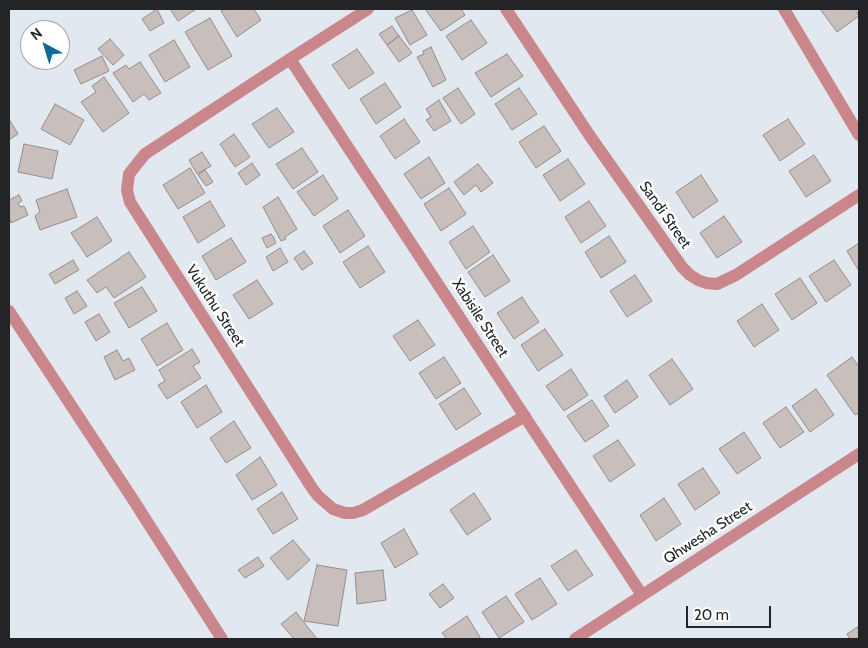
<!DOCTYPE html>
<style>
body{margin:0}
#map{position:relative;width:868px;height:648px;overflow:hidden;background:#e1e8ef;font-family:Cabin,sans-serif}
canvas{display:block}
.frame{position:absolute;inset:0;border:10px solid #222427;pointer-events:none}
.north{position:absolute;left:20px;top:20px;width:50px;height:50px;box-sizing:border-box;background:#fff;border:1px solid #a7a7a9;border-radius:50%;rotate:321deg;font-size:14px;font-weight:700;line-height:20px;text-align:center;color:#222427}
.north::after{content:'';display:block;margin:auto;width:18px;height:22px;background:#106798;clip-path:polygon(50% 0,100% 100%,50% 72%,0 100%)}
.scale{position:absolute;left:686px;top:606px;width:85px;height:22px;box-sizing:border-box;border:2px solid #222427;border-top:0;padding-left:6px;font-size:15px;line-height:18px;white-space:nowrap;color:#222427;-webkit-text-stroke:4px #fff;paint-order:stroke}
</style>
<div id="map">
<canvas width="868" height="648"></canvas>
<div class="frame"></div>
<div class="north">N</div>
<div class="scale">20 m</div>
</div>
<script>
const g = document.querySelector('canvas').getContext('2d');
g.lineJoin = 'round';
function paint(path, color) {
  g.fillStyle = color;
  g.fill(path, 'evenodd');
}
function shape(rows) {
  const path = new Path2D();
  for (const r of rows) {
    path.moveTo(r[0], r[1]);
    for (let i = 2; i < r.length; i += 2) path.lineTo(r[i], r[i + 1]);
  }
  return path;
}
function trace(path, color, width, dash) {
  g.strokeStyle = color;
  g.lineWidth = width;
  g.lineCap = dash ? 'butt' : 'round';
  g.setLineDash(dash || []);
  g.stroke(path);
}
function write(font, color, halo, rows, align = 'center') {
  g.font = font + ' Cabin,sans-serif';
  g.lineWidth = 5;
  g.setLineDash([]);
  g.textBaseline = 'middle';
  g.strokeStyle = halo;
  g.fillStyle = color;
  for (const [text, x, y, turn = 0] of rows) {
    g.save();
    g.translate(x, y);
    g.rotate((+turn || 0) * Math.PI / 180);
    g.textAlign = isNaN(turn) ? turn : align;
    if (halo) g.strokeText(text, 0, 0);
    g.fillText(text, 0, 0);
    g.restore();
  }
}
const building = shape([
 [157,9,164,23,150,31,142,19,157,9],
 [170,9,196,9,178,21,170,9],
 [225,9,254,9,261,20,237,37,221,11,225,9],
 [425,9,461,9,465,15,441,31,425,9],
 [820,9,855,9,859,16,837,32,820,9],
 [412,10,427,35,410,45,395,18,412,10],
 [210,18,232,56,208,70,185,32,210,18],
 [471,20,487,43,462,60,446,36,471,20],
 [392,26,399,36,387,45,379,34,392,26],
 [399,36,412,53,399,62,387,45,399,36],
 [110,39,124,55,113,65,98,49,110,39],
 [174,40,190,67,165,82,149,55,174,40],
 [431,47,446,80,433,87,417,57,424,54,423,51,431,47],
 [357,49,374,73,349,89,332,65,357,49],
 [507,54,523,76,491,97,475,73,507,54],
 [102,56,109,71,81,84,74,70,102,56],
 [140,62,161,93,149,100,144,94,133,102,113,73,126,65,129,69,140,62],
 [104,77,129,113,103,132,81,102,96,92,92,86,104,77],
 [385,83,401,107,376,124,360,99,385,83],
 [458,88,475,114,461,124,443,98,458,88],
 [519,88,537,114,512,130,495,104,519,88],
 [439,100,451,121,434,131,426,120,431,117,426,109,439,100],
 [55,104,84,120,70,145,41,129,55,104],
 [277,108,294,132,269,148,252,124,277,108],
 [9,119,18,134,9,140,9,119],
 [404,119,420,142,395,159,380,136,404,119],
 [788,119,805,144,780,161,763,135,788,119],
 [544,126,561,151,536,168,519,142,544,126],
 [234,134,250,157,235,167,220,144,234,134],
 [24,144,58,151,52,179,18,172,24,144],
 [302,148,318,172,293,189,276,164,302,148],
 [202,152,211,166,197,174,189,160,202,152],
 [814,155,831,181,806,197,789,171,814,155],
 [429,157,445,183,421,199,404,174,429,157],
 [568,159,585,184,560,201,543,175,568,159],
 [252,163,260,175,246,185,238,173,252,163],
 [478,164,493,183,481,192,476,185,464,195,454,182,478,164],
 [190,168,205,193,178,209,163,185,190,168],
 [205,170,213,182,206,186,198,175,205,170],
 [323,175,338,199,314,216,297,192,323,175],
 [701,175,718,201,693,218,676,192,701,175],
 [449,188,466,214,441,231,424,204,449,188],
 [67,189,77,217,40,230,35,216,40,212,36,200,67,189],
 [19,195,22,201,18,203,20,207,24,206,28,215,11,223,9,217,9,200,19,195],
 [278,197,297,229,285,237,286,239,281,241,263,207,278,197],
 [210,201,225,226,198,243,183,217,210,201],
 [589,201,606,226,581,243,565,217,589,201],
 [348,210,365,236,340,253,323,226,348,210],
 [724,216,742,242,717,258,700,233,724,216],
 [97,217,112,241,87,257,71,233,97,217],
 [473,226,490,252,466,269,449,242,473,226],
 [271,234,272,236,273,236,276,243,267,248,262,238,271,234],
 [609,236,626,262,601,278,585,252,609,236],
 [231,238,246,262,216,280,202,256,231,238],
 [859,243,859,271,847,251,859,243],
 [368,246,385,272,360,288,343,262,368,246],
 [280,248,288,262,273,271,266,257,280,248],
 [304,251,313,263,302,270,294,258,304,251],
 [129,252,146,277,114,298,106,287,97,293,87,280,129,252],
 [493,255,510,281,485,297,468,272,493,255],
 [73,260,79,270,55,284,49,274,73,260],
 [834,260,851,285,826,302,809,276,834,260],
 [635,275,652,301,627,317,610,291,635,275],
 [800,278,817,303,792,320,775,294,800,278],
 [257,280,273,304,249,319,233,295,257,280],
 [142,287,157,311,129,328,114,303,142,287],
 [77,291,87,306,74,314,65,298,77,291],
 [522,297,539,322,514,339,497,313,522,297],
 [762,304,779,330,754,347,737,321,762,304],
 [99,314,110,332,96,341,85,322,99,314],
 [418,320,435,345,410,361,393,336,418,320],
 [167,323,183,350,157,366,141,339,167,323],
 [545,329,563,355,538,371,521,345,545,329],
 [192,349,200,362,193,366,201,378,167,399,158,385,165,381,159,370,192,349],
 [117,350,123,361,129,358,135,370,115,380,104,357,117,350],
 [444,357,461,383,436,399,419,373,444,357],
 [852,357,859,367,859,413,855,415,827,375,852,357],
 [672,359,693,389,670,405,649,375,672,359],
 [571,369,588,395,564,411,546,386,571,369],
 [627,380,638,397,615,413,604,396,627,380],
 [206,385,222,412,197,428,181,402,206,385],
 [464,388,481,414,456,430,439,404,464,388],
 [816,389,834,415,810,432,792,406,816,389],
 [592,400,609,426,585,442,567,416,592,400],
 [786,407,804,432,780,448,763,423,786,407],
 [234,421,251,448,226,463,210,438,234,421],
 [744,432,761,458,737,474,719,449,744,432],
 [618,440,635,465,610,482,593,456,618,440],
 [260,457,277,485,252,500,236,475,260,457],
 [703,468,720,493,695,510,678,484,703,468],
 [282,492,298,519,273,534,257,509,282,492],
 [474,493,491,519,467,535,450,510,474,493],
 [664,498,681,524,656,541,640,515,664,498],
 [404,529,418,554,395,568,381,543,404,529],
 [293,540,310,560,288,580,270,558,293,540],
 [576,550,593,575,568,591,551,566,576,550],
 [258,557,264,566,245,578,238,570,258,557],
 [317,565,347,570,338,626,304,621,317,565],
 [383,570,386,600,357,604,355,573,383,570],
 [540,578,557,604,532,620,515,594,540,578],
 [443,584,454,598,440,608,429,594,443,584],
 [506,596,524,622,499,638,482,612,506,596],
 [296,612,317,639,294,639,281,624,296,612],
 [467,616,481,639,447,639,442,633,467,616],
 [859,626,859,639,850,639,847,634,859,626]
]);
paint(building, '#c8bebc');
trace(building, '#968c8a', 1);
trace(shape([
 [368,9,290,59,145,154,129,174,127,190,130,202,312,488,318,496,333,509,345,513,353,513,363,510,525,416],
 [506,9,590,136,682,267,690,275,698,280,706,283,717,284,736,275,859,195],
 [784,9,859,135],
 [290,59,642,595],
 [9,311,132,498,222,639],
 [575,639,859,454]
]), '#c9878c', 12);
write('15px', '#222427', '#fff', [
 ["Sandi Street",665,215,55],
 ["Vukuthu Street",215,306,57],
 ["Xabisile Street",480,318,57],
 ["Qhwesha Street",708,533,-33]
]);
</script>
